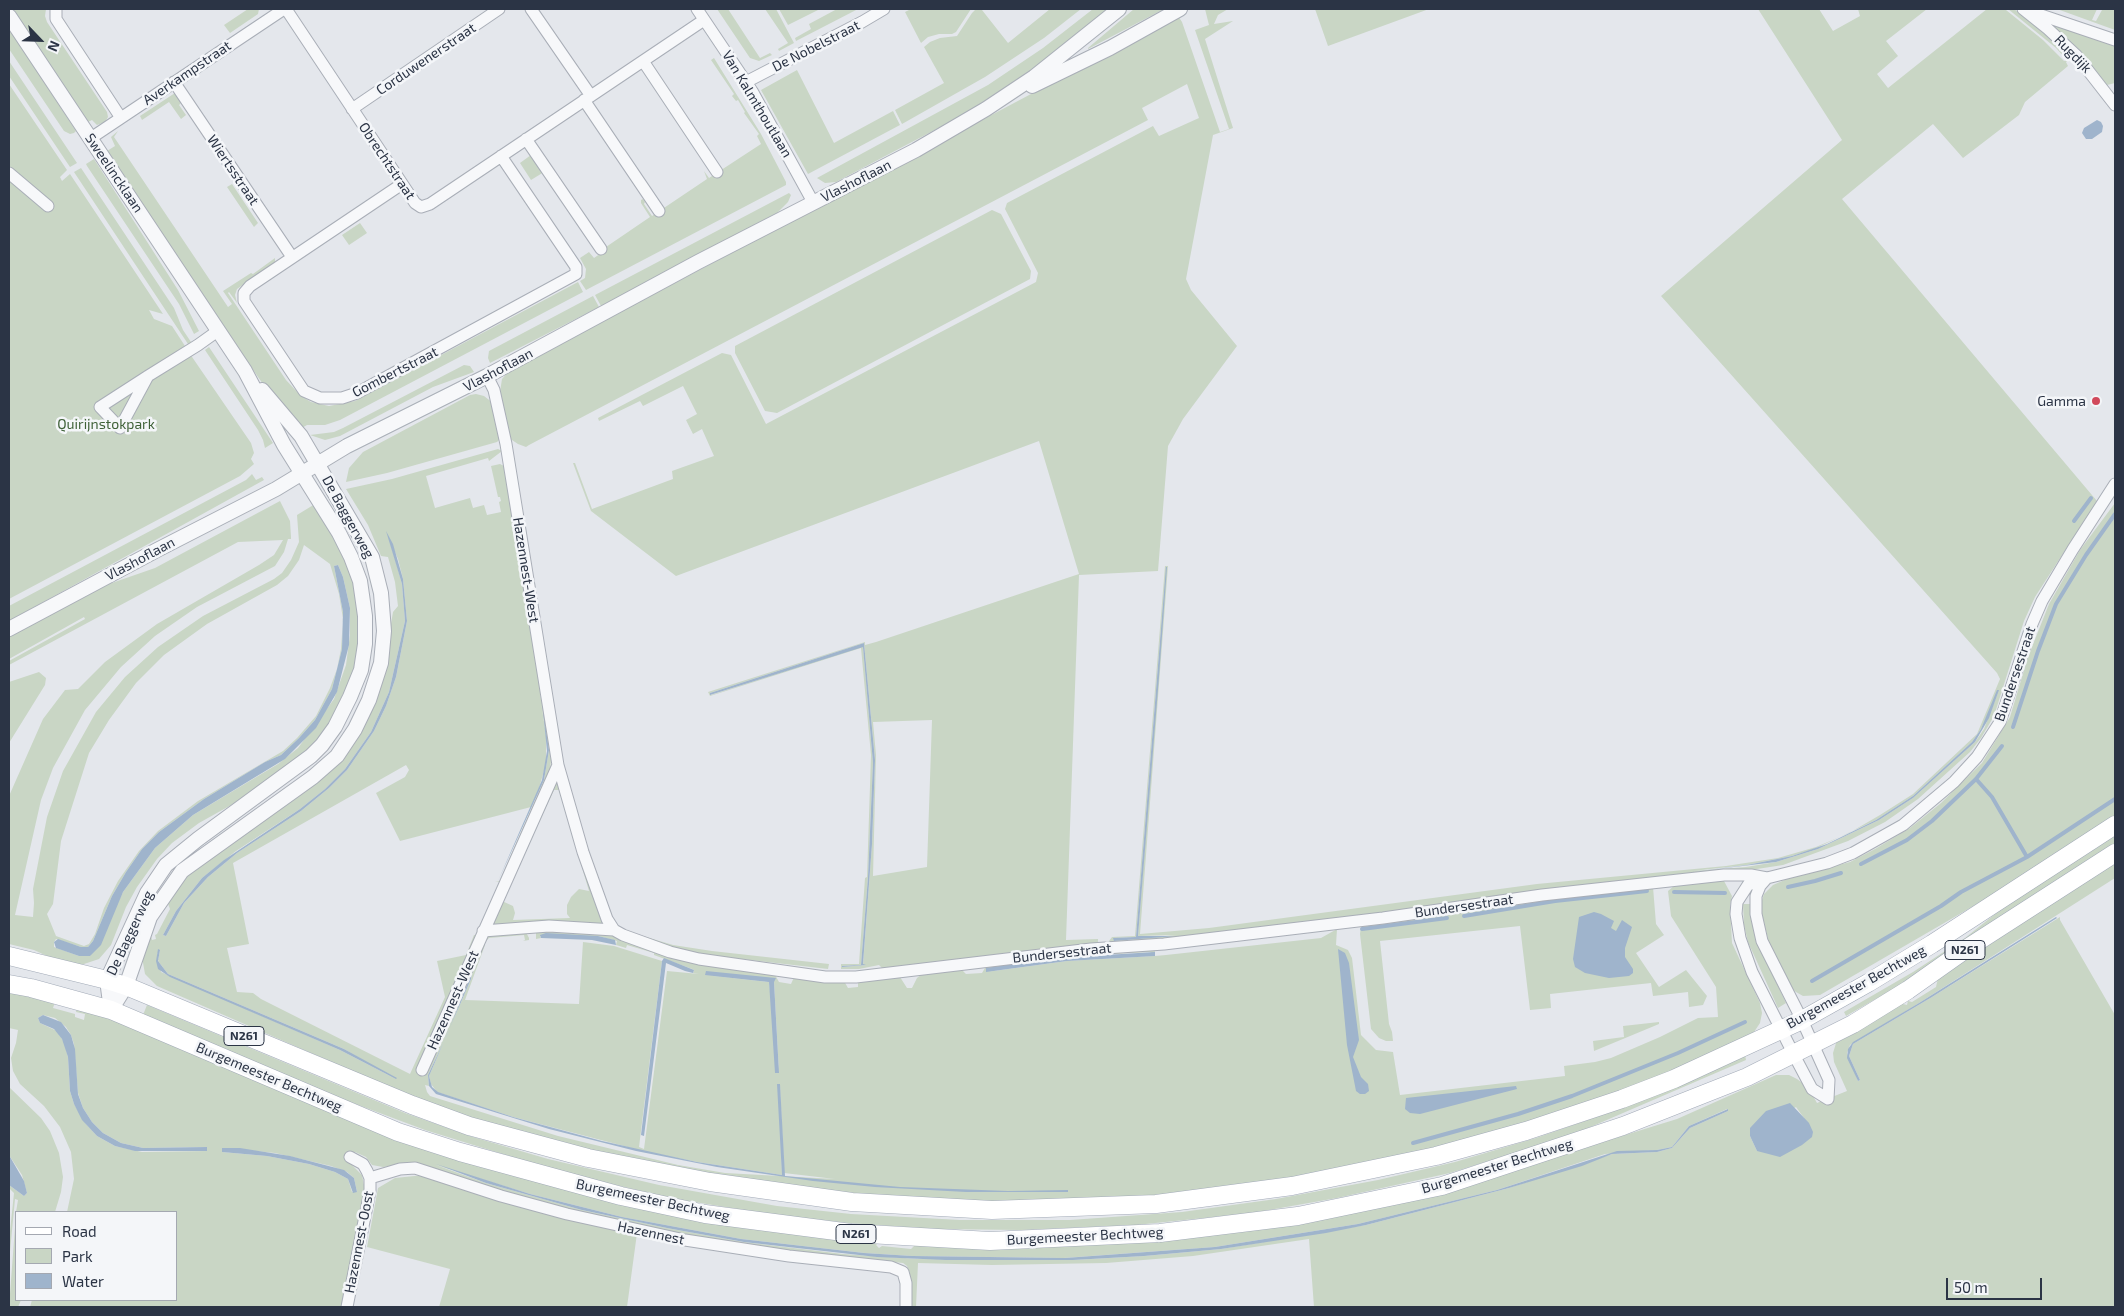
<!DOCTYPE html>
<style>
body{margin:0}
#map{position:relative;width:2124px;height:1316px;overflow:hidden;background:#e4e7ec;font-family:"Exo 2",sans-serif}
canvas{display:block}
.frame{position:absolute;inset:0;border:10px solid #2b3445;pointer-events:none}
.legend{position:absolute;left:15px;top:1211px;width:162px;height:90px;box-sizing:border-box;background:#f4f6f9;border:1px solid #a4a8b1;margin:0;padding:6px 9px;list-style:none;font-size:15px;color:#2b3445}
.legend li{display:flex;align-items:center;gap:10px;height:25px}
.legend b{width:25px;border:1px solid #a4a8b1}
.north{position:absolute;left:15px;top:15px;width:50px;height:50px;-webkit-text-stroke:4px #f4f6f9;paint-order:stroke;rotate:114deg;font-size:14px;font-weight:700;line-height:20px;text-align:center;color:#2b3445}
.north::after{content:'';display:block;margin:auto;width:18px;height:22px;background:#2b3445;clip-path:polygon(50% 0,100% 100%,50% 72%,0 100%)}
.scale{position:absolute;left:1946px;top:1278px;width:96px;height:22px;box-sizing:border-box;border:2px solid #2b3445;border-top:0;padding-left:6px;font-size:15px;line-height:18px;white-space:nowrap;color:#2b3445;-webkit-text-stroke:4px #f4f6f9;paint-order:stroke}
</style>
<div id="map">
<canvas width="2124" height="1316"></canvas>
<div class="frame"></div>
<ul class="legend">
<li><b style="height:6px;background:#fff"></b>Road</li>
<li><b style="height:14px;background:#c9d6c5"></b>Park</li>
<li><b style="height:14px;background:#9fb4cc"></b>Water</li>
</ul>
<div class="north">N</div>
<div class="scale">50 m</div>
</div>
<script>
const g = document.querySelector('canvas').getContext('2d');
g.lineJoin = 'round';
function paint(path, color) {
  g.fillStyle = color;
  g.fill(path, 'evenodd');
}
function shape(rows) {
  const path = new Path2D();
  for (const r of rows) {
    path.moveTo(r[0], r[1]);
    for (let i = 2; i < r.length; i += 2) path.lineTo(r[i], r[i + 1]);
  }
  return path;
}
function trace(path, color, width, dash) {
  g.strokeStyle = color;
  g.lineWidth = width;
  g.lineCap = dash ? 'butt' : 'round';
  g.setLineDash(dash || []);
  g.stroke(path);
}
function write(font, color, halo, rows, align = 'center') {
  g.font = font + ' "Exo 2",sans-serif';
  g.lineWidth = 5;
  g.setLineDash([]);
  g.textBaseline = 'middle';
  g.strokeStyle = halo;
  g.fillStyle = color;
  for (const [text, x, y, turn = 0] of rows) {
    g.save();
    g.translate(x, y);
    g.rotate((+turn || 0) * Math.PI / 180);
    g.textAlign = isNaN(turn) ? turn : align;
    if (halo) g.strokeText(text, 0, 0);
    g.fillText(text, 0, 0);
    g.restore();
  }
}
paint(shape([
 [13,9,46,9,45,16,47,22,107,112,108,117,105,122,97,125,92,120,88,122],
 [248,9,259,9,258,14,230,33,224,25],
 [717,9,728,9,760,58,770,53,772,55,759,61,750,58],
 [765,9,776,9,794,43,779,51,778,49,788,43],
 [779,9,820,9,788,25],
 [837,9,858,9,796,41,795,38,811,29,809,24],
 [911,9,971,9,956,32,952,34,939,34,928,37,921,43,905,12],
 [1050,9,1081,9,1044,38,985,77,902,124,895,110,944,83,924,47,930,42,940,38,957,36,972,13,975,10,982,10,1008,43],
 [1093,9,1113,9,1010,87,948,123,836,182,825,183,817,178,988,85,1043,48],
 [1134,9,1164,9,1088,49,1088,48],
 [1205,9,1228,9,1218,15,1214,24,1233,21,1205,39,1233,128,1213,135,1186,279,1191,290,1237,346,1183,419,1168,446,1158,571,1079,575,1066,940,1098,939,1098,943,883,969,879,965,859,969,841,969,841,964,859,964,865,878,867,877,871,755,861,648,710,696,708,692,865,642,865,645,876,642,1079,574,1039,441,676,576,591,511,573,463,575,463,592,509,673,479,672,471,714,456,702,429,693,434,686,420,697,414,683,386,643,406,640,401,599,421,598,418,722,353,731,355,766,424,1036,282,1038,273,1005,209,1007,203,1153,126,1159,136,1199,118,1187,84,1142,108,1148,120,529,445,526,447,518,444,509,438,500,392,502,379,509,371,1178,16,1182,22,1220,132,1229,129,1195,30,1209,25],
 [864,643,875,760,872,844,863,965,866,965,842,967,842,966,861,965,868,877,873,763,863,646,711,695,710,693],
 [932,720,927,867,873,876,876,755,873,722],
 [1315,9,1429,9,1328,46],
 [1758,9,1819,9,1833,31,1860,16,1858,9,1927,9,1886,41,1898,56,1877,74,1888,88,1987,9,2008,9,2006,10,2043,40,2064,61,2067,60,2056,48,2008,9,2014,9,2041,30,2069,56,2069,60,2066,62,2068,66,2025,102,2019,115,1963,158,1933,124,1842,199,2097,501,2035,597,2024,621,1994,716,1981,738,1970,752,1918,799,1885,822,1848,841,1783,865,1757,869,1363,917,1109,945,1109,941,1112,937,1135,936,1165,566,1168,566,1140,934,1209,928,1537,884,1726,866,1778,858,1816,847,1849,833,1880,815,1913,794,1977,734,2000,679,1997,673,1661,296,1842,140],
 [1166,567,1138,936,1176,935,1114,941,1114,938,1136,937],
 [1999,690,1984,729,1975,742,1913,798,1879,820,1818,849,1776,862,1746,867,1692,871,1747,865,1792,856,1814,849,1876,820,1913,796,1972,742,1981,729],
 [2057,9,2097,9,2092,20,2096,21,2102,10,2101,9,2115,9,2115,30],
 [2047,21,2115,42,2115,83,2107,85,2089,62],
 [9,28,76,131,74,133,70,134,64,131,9,49],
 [714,58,761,134,786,182,786,185,586,290,580,281,585,278,586,269,580,258,589,252,594,258,607,249,606,247,650,217,641,203,641,200,643,199,645,202,644,204,652,216,707,179,704,171,709,178,761,144,757,136,759,134,744,113,745,112,738,100,736,101,732,96,734,94,711,60],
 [9,61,77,163,70,167,9,76],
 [797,70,834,143,893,111,900,125,808,174,761,90],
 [9,84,67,170,60,177,62,181,70,174,163,314,149,310,154,319,172,326,185,346,176,352,190,354,251,443,254,453,251,459,254,464,240,476,9,599],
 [175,93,182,102,179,105,186,115,181,119,169,102,142,120,140,116],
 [118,131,114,137,228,307,232,304,223,291,251,273,253,274,275,258,275,262,237,289,235,295,237,303,229,292,228,293,286,380,301,396,311,402,329,406,355,401,578,282,583,292,340,420,325,425,307,425,300,429,283,412,258,377,107,151,115,146,111,137],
 [531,155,544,172,531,180,520,163],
 [94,159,178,290,199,331,194,334,179,304,87,166,86,164],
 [81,168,174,308,183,330,191,342,188,344,74,172],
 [232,184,258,223,254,227,227,187],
 [789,193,791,195,788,202,777,213,601,306,595,295],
 [992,210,1001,214,1031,271,1030,279,777,413,765,411,735,353,735,346],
 [360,223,367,233,349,245,342,235],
 [593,296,599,307,490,363,488,358,489,351],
 [209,347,273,443,265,448,263,440,258,430,205,350],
 [464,365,470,366,474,372,433,387,340,436,325,440,310,435,334,432,343,428],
 [476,394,484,396,493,403,500,439,497,442,387,473,346,482,349,468,363,452,470,395],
 [498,449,502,451,489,461,488,458,426,476,435,508,470,498,473,508,484,505,487,515,501,512,499,502,501,501,500,497,498,497,491,466,500,464,506,467,544,690,540,692,541,700,544,701,552,752,550,770,501,882,495,881,500,881,501,878,544,780,549,750,541,702,546,735,546,764,539,788,531,807,400,841,376,793,405,777,409,770,406,765,233,863,249,944,227,948,237,992,253,993,261,999,410,1074,445,997,437,961,466,955,474,935,526,932,529,938,529,940,523,941,525,940,524,935,489,938,485,942,485,945,465,1000,579,1004,583,942,614,946,662,961,639,1147,644,1149,667,971,699,974,693,973,694,970,692,969,654,955,654,953,627,945,626,948,616,945,617,941,598,936,540,936,541,938,536,939,536,931,598,932,774,973,779,982,791,984,795,975,844,981,848,988,858,987,858,982,900,977,907,988,912,988,917,978,922,974,959,967,966,974,982,973,988,963,1152,948,1155,951,1155,956,1166,955,1321,938,1337,929,1336,945,1348,950,1352,958,1361,1035,1376,1050,1393,1052,1400,1095,1565,1076,1564,1066,1595,1062,1611,1058,1660,1037,1698,1018,1718,1017,1716,987,1671,916,1668,891,1674,886,1685,883,1724,881,1732,896,1730,905,1732,943,1760,1003,1762,1013,1760,1023,1752,1035,1686,1066,1547,1119,1324,1177,1076,1205,801,1194,568,1149,400,1096,334,1063,157,986,145,974,142,957,149,937,151,936,152,940,156,939,155,935,157,934,170,909,167,901,187,876,334,764,384,665,393,612,398,606,395,582,388,557,381,556,368,525,346,489,392,479],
 [389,538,398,559,403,579,407,621,396,677,386,706,374,731,347,770,329,788,301,811,237,853,208,877,184,903,166,936,163,935,176,911,202,878,236,851,300,809,325,789,345,769,371,732,389,692,405,621,402,584],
 [160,950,158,961,168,974,344,1049,396,1079,340,1050,161,972,157,954],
 [1150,952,1154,956,1067,961,986,972,1077,956],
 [472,973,471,979,429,1076,431,1084,437,1092,513,1117,643,1151,697,1162,782,1175,780,1085,784,1173,835,1179,725,1173,678,1165,558,1136,430,1096,427,1092,425,1085,429,1086,428,1075,447,1035],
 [705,975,774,982,779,1073,769,982],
 [252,474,256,480,262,477,264,480,9,621,9,606,246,480],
 [280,501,290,521,291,537,291,539,288,539,284,552,275,566,197,607,155,636,121,667,85,710,53,768,41,800,15,915,33,917,34,903,33,889,47,817,63,771,96,712,125,677,158,647,203,616,274,579,282,573,291,560,299,542,297,515,315,504,338,539,357,593,360,634,355,666,335,718,307,753,258,790,199,823,172,843,157,859,137,887,126,907,111,945,99,959,81,965,60,962,34,950,9,944,9,796,43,719,65,690,78,689,105,662,157,624,259,565,274,555,283,540,238,542,9,665,9,661,85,619,84,617,9,659,9,637,109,584,155,568],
 [304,545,330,564,339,594,343,619,341,649,337,669,330,688,316,716,297,738,283,751,198,801,158,831,139,851,118,881,104,908,95,934,89,944,84,946,56,936,47,914,53,904,61,841,89,753,109,720,136,683,164,655,207,624,277,585,288,576,299,560],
 [338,565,343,577,350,608,350,635,346,665,334,699,298,748,278,764,193,815,155,848,123,892,90,956,79,956,54,947,54,942,56,939,81,947,88,947,93,941,112,896,126,872,142,849,159,832,204,799,265,762,281,755,299,738,315,720,332,689,342,649,343,612,334,566],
 [2115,503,2115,817,2008,886,1820,995,1803,996,1796,992,1789,986,1770,947,1760,906,1764,894,1773,885,1789,878,1850,862,1875,849,1910,828,1941,803,1982,763,2010,717,2028,657,2049,604,2080,550],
 [39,672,46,678,45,685,9,743,9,682],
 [556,777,604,922,601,925,491,927],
 [554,790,559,790,589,891,579,889,571,897,567,905,567,914,570,918,513,920,515,913,513,906,502,901],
 [2115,833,2115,845,1914,977,1846,1016,1844,1012,1913,972,1965,938,2014,899],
 [2115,863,2115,878,1919,1003,1850,1045,1847,1053,1858,1081,1860,1080,1849,1056,1853,1044,1932,997,2060,917,2060,920,2115,1015,2115,1307,1314,1307,1309,1239,1193,1256,1106,1263,992,1265,918,1263,916,1307,910,1307,910,1273,907,1266,903,1263,792,1252,638,1226,627,1307,439,1307,450,1269,367,1247,378,1188,395,1178,434,1174,406,1164,383,1167,372,1165,366,1157,355,1152,350,1163,362,1175,365,1190,342,1307,30,1307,32,1300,176,1300,176,1212,67,1212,74,1179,71,1152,60,1127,44,1106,20,1084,13,1071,11,1058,16,1043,18,1030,9,1028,9,991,55,1002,53,1008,75,1014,75,1017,84,1020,85,1014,76,1012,77,1008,105,1016,424,1146,879,1242,876,1245,879,1248,882,1246,911,1249,917,1243,1162,1239,1596,1144,1677,1119,1776,1075,1789,1075,1797,1079,1808,1087,1817,1103,1847,1091,1834,1062,1833,1053,1837,1040,1904,1000,1903,1004,1907,1005,1908,1001,1912,1002,1936,987,1938,978],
 [43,1015,55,1018,66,1027,71,1035,74,1044,78,1093,83,1108,92,1122,103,1133,121,1143,143,1148,207,1147,207,1151,142,1152,115,1146,97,1136,86,1124,74,1104,70,1091,68,1057,64,1042,57,1031,40,1023,38,1018],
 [1796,1107,1804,1118,1757,1151,1750,1136],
 [1727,1109,1728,1111,1690,1128,1672,1148,1657,1152,1612,1154,1509,1188,1366,1225,1221,1249,1144,1256,1073,1260,918,1259,843,1254,744,1242,667,1228,582,1210,486,1183,436,1165,530,1194,622,1217,741,1239,864,1253,912,1256,1064,1258,1215,1247,1358,1224,1497,1190,1605,1154,1657,1150,1672,1147,1689,1126],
 [225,1148,275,1153,331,1166,347,1172,354,1178,357,1192,352,1192,348,1179,335,1172,309,1164,267,1156,222,1152],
 [1653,887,1656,924,1664,935,1636,953,1659,987,1686,970,1707,996,1703,1005,1689,1007,1688,992,1653,996,1651,983,1550,994,1551,1008,1530,1010,1520,926,1380,941,1389,1024,1392,1032,1393,1041,1386,1041,1379,1038,1371,1029,1360,934,1361,927,1363,925,1520,902],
 [1743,904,1750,904,1767,963,1786,1003,1778,1008,1748,942,1744,925],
 [636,934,673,945,712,951,829,964,828,969,707,955,663,945],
 [147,1005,405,1113,473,1137,548,1159,659,1185,777,1206,851,1214,960,1220,1070,1220,1182,1212,1276,1199,1378,1180,1455,1162,1536,1138,1616,1110,1745,1055,1746,1060,1572,1135,1450,1173,1337,1198,1252,1213,1136,1225,1021,1230,934,1229,848,1223,762,1213,676,1199,564,1173,425,1130,329,1094,143,1015],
 [1659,1022,1659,1024,1594,1051,1593,1041,1624,1037,1623,1026],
 [9,1087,41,1118,50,1131,59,1153,63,1177,61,1192,55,1212,16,1212,18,1200,15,1199,9,1262,9,1241,14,1193,9,1188,9,1185,24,1196,27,1193,22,1175,9,1155],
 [16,1214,16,1300,21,1300,18,1307,9,1307]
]), '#c9d6c5');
paint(shape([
 [2097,120,2101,122,2103,126,2102,132,2092,139,2086,139,2082,133,2084,128],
 [386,531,393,544,403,579,407,621,396,677,386,706,374,731,347,770,329,788,301,811,237,853,208,877,184,903,166,936,163,935,176,911,202,878,224,860,300,809,325,789,345,769,371,732,389,692,405,621,402,584],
 [338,565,343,577,350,608,349,645,337,692,316,728,285,759,193,815,155,848,123,892,101,945,90,956,79,956,56,948,54,942,58,939,81,947,88,947,93,941,112,896,126,872,142,849,159,832,204,799,265,762,281,755,299,738,315,720,332,689,342,649,343,612,334,566],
 [1166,567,1167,567,1159,677,1138,936,1176,936,1114,941,1113,938,1136,937],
 [864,643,875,760,872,844,863,964,866,965,842,967,842,966,861,965,868,877,873,763,863,647,710,695,710,693],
 [1997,690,1999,690,1989,718,1975,742,1913,798,1879,820,1818,849,1776,862,1692,872,1747,865,1792,856,1827,844,1876,820,1913,796,1972,742,1981,729],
 [542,701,549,750,544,780,498,881,542,780,547,751],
 [1594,912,1601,914,1614,921,1611,928,1616,931,1622,920,1632,927,1625,948,1625,957,1633,969,1633,973,1629,976,1609,978,1585,973,1575,967,1573,959,1579,917],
 [2056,917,2057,918,1932,997,1853,1044,1849,1056,1860,1080,1858,1081,1847,1058,1848,1049,1853,1042,1919,1003],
 [546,933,598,936,615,940,616,945,592,940,541,938,540,935],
 [158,949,160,950,158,961,168,974,344,1049,397,1078,396,1079,340,1050,170,977,158,969,156,961],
 [1338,949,1345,953,1349,963,1359,1040,1353,1057,1361,1077,1368,1084,1369,1091,1365,1094,1360,1094,1356,1091,1347,1045],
 [1155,952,1155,956,1067,961,986,972,986,968,1055,958],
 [664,958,694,970,693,973,685,971,666,963,644,1136,641,1135,662,961],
 [706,971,776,978,774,982,779,1073,775,1073,769,982,705,975],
 [472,972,471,979,429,1076,432,1087,438,1092,513,1117,602,1141,697,1162,782,1175,777,1084,780,1084,785,1176,900,1187,1008,1191,1068,1190,1068,1192,966,1192,875,1187,813,1181,717,1167,636,1151,549,1129,436,1094,429,1086,428,1075,447,1035],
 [43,1015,61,1022,71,1035,75,1049,78,1094,83,1108,92,1122,103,1133,121,1143,143,1148,207,1147,207,1151,135,1151,115,1146,97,1136,82,1120,74,1104,70,1091,68,1057,62,1039,54,1029,40,1023,38,1018],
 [1516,1086,1517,1089,1420,1114,1410,1113,1405,1109,1406,1098],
 [1790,1103,1809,1123,1813,1132,1812,1137,1802,1145,1780,1157,1757,1151,1750,1136,1750,1128,1766,1111],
 [1728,1109,1728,1111,1690,1128,1672,1148,1657,1152,1612,1154,1582,1166,1509,1188,1366,1225,1326,1233,1221,1249,1144,1256,1073,1260,946,1260,877,1257,744,1242,667,1228,582,1210,486,1183,436,1164,530,1194,622,1217,741,1239,864,1253,912,1256,1065,1258,1215,1247,1358,1224,1497,1190,1617,1151,1657,1150,1672,1147,1689,1126],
 [222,1148,240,1148,290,1156,344,1170,354,1178,357,1192,353,1193,348,1179,335,1172,309,1164,267,1156,222,1152],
 [9,1155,24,1181,27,1193,24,1196,9,1185]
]), '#9fb4cc');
trace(shape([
 [2074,521,2091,498],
 [2013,727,2038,651,2056,604,2086,555,2115,514],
 [1976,779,1992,797,2027,857],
 [1861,864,1907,840,1932,821,1976,779,2002,746],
 [1788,887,1815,881,1841,873],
 [1674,892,1725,893],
 [1464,916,1555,901,1647,891],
 [1362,929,1447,918],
 [1812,981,1941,906,1961,892,2027,857,2115,799],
 [1413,1143,1518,1114,1572,1096,1678,1053,1745,1022]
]), '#9fb4cc', 4);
const minor = shape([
 [56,9,56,19,121,118],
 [286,9,415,203,421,207,430,204,704,20],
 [531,9,591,96],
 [697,9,752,91,813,202],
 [2023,9,2048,29,2076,55,2115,105],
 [2032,12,2115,40],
 [643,61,717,172],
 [174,82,292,257],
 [746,82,862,22,884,9],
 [584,100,659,211],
 [352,109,499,9],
 [91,138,284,9],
 [526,139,601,249],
 [9,173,48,206],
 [402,184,250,286,244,293,244,301,304,391,320,398,342,398,357,393,576,274,576,267,501,156],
 [148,376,120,428,100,407,148,376,198,345,219,330],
 [487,376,494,390,506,444,558,765,583,852,607,919,614,930,623,935,670,952,699,959,825,977,856,977,1091,949,1164,944,1383,918,1542,895,1724,875,1751,875,1767,878,1827,863,1853,853,1903,825,1954,782,1977,757,2000,722,2032,624,2042,601,2073,549,2115,484],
 [1767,878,1760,886,1756,896,1756,914,1762,941,1802,1020,1829,1080,1828,1099],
 [1764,879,1748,885,1737,902,1736,914,1740,938,1752,972,1794,1055,1812,1089,1828,1099],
 [483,931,549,926,614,930],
 [422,1070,558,765],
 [370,1178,400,1169,415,1168,501,1196,567,1214,685,1240,789,1256,891,1267,903,1272,906,1283,906,1307],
 [347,1307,370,1191,370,1178,367,1171,363,1164,350,1157]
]);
const tertiary = shape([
 [9,16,245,371,284,445,339,533,351,557,360,581,365,616,365,644,361,670,350,697,335,727,322,745,311,756,198,839,166,865,147,893,107,980,111,1010],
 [1032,86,1110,48,1180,9],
 [9,629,157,550,276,489,347,446,487,376,698,262,916,150,986,109,1034,77,1119,9],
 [111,1010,126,986,150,917,182,871,313,777,337,756,355,729,369,700,381,663,384,631,381,593,372,557,301,436,262,390]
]);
const primary = shape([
 [9,956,107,980,126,986,412,1105,469,1126,588,1158,710,1182,852,1202,992,1210,1156,1204,1292,1186,1436,1156,1526,1131,1622,1099,1674,1079,1802,1020,1868,983,1932,944,2115,825],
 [9,984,31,988,111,1010,398,1132,460,1152,621,1196,705,1214,851,1233,990,1241,1160,1233,1298,1216,1442,1186,1623,1126,1747,1077,1853,1024,1908,990,1966,949,2115,853]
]);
trace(minor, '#a9aeb7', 13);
trace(tertiary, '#a9aeb7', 16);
trace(primary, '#a3abb8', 19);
trace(minor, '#f7f8fa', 11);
trace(tertiary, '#f7f8fa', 14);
trace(primary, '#fff', 18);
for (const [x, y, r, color] of [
 [2096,401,5,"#d1495b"]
]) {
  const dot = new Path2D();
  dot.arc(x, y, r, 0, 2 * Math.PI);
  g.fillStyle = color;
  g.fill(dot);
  trace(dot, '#f4f6f9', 2);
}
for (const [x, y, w] of [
 [1965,950,40],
 [244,1036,40],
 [856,1234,40]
]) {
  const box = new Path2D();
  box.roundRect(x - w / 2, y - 9.5, w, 19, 4);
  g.fillStyle = '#f4f6f9';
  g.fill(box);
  trace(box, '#2b3445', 1);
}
write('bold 12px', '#2b3445', null, [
 ["N261",1965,950],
 ["N261",244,1036],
 ["N261",856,1234]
]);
write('14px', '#2b3445', '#f4f6f9', [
 ["De Nobelstraat",816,46,-27],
 ["Rugdijk",2073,54,46],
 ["Corduwenerstraat",426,59,-34],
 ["Averkampstraat",187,73,-34],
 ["Van Kalmthoutlaan",757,104,59],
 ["Obrechtstraat",387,161,56],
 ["Wiertsstraat",233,170,56],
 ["Sweelincklaan",114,173,56],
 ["Vlashoflaan",856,181,-27],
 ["Vlashoflaan",498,370,-28],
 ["Gombertstraat",395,372,-27],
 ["De Baggerweg",348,517,61],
 ["Vlashoflaan",140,559,-28],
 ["Hazennest-West",526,570,81],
 ["Bundersestraat",2015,674,-71],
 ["Bundersestraat",1464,906,-8],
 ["De Baggerweg",130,933,-65],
 ["Bundersestraat",1062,953,-6],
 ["Burgemeester Bechtweg",1856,987,-29],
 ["Hazennest-West",453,1000,-66],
 ["Burgemeester Bechtweg",269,1077,23],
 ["Burgemeester Bechtweg",1497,1166,-17],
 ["Burgemeester Bechtweg",653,1200,12],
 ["Hazennest",651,1233,12],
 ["Burgemeester Bechtweg",1085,1236,-3],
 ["Hazennest-Oost",359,1242,-79]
]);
write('14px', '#2b3445', '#f4f6f9', [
 ["Gamma",2086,401]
], 'right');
write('14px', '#3f6138', '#f4f6f9', [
 ["Quirijnstokpark",106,424]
]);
</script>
